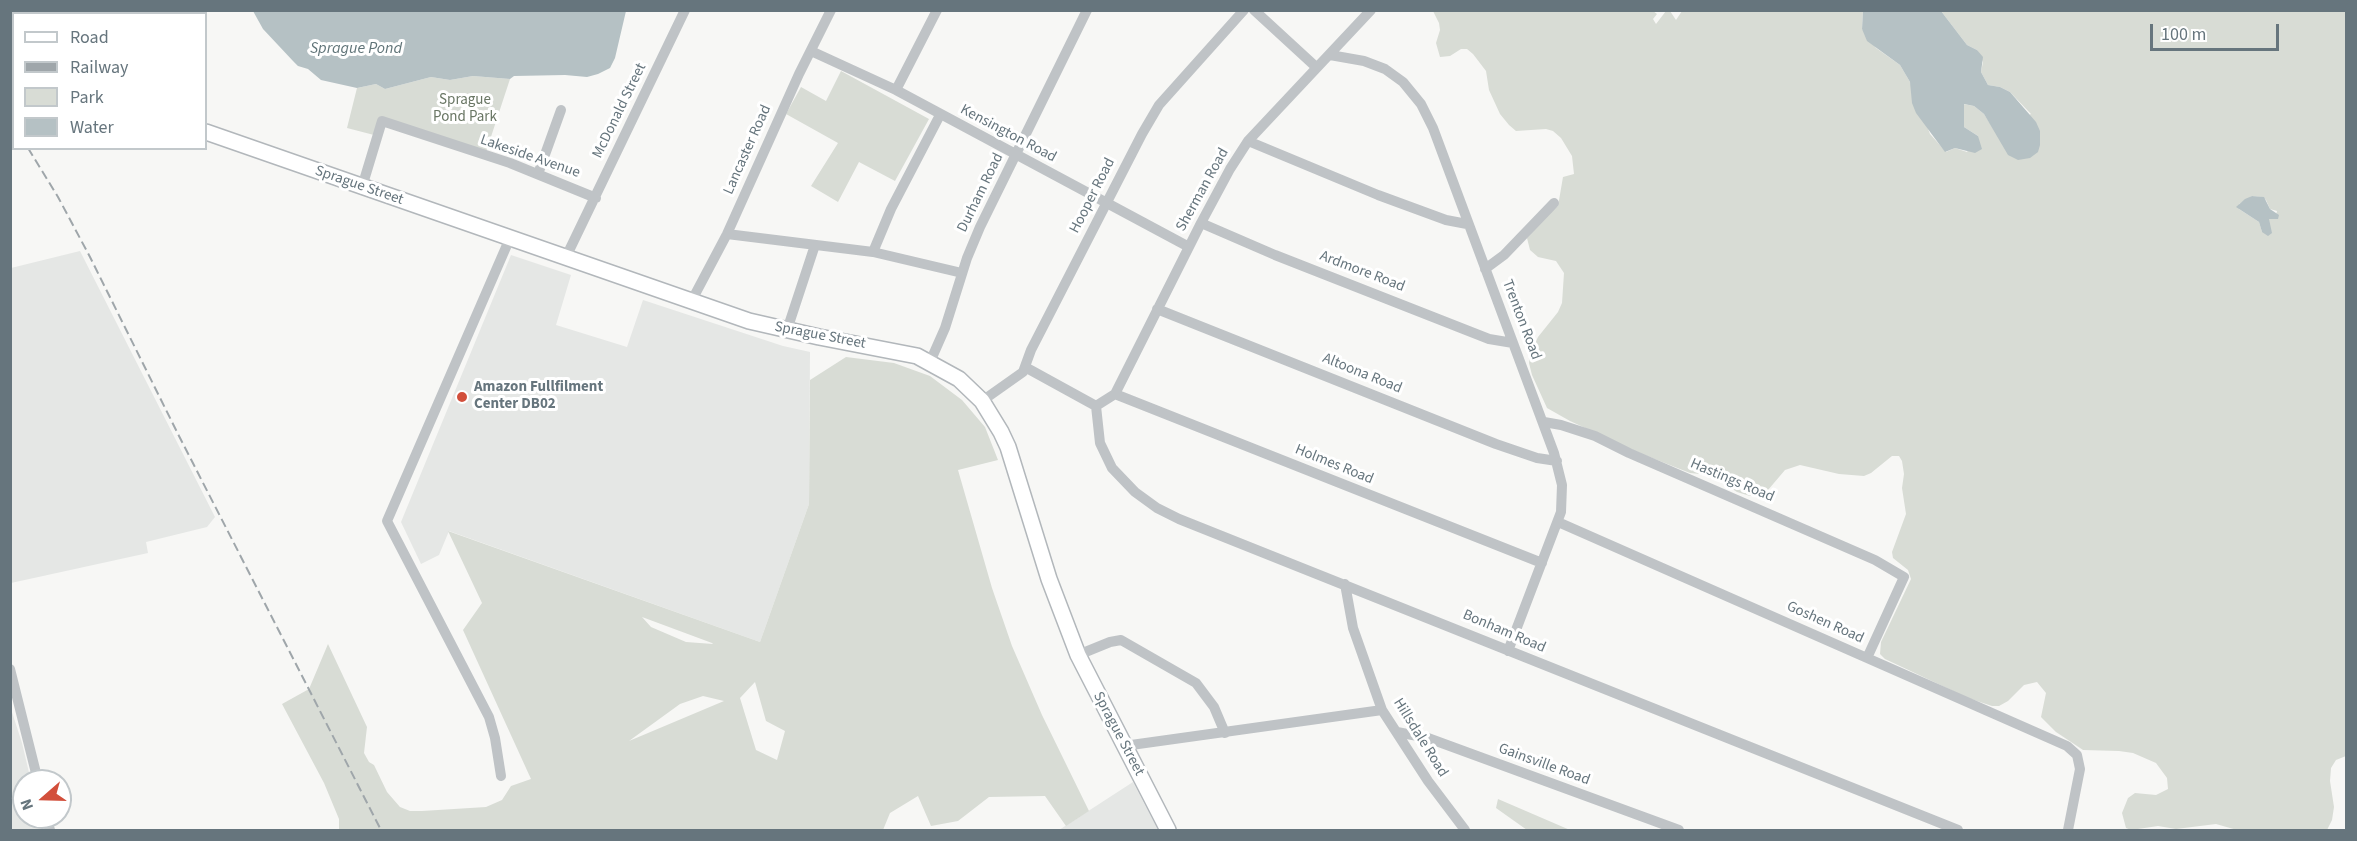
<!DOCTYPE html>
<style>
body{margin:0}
#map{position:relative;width:2357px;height:841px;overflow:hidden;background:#f7f7f5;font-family:"Source Sans 3",sans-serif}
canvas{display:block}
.frame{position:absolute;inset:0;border:12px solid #66757d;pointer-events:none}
.legend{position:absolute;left:12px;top:12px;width:195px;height:138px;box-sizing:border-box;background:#fff;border:2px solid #c2c8cb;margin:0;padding:8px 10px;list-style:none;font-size:18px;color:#66757d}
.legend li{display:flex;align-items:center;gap:12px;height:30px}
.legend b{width:30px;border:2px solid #c2c8cb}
.north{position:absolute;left:12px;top:769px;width:60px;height:60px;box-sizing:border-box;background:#fff;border:2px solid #c2c8cb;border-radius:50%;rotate:250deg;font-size:16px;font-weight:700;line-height:24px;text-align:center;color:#66757d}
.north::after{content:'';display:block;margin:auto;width:21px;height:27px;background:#d24f3b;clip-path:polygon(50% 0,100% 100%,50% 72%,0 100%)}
.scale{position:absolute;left:2150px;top:24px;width:129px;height:27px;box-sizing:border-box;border:3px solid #66757d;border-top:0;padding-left:8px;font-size:18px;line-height:21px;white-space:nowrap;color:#66757d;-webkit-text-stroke:4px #fff;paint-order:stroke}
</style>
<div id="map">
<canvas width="2357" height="841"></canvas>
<div class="frame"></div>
<ul class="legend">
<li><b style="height:8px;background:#fff"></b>Road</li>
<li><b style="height:8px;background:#9fa6aa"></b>Railway</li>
<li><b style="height:16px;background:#d8dcd5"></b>Park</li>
<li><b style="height:16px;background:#b5c1c4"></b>Water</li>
</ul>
<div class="north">N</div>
<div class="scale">100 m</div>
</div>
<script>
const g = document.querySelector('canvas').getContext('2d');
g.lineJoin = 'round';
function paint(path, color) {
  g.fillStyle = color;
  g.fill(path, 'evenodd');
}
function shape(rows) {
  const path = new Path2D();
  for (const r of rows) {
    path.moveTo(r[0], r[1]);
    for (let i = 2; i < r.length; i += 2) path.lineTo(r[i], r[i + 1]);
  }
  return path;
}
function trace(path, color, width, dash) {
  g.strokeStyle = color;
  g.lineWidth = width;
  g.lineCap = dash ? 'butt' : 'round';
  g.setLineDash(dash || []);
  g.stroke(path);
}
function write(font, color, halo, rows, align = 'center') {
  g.font = font + ' "Source Sans 3",sans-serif';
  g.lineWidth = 6;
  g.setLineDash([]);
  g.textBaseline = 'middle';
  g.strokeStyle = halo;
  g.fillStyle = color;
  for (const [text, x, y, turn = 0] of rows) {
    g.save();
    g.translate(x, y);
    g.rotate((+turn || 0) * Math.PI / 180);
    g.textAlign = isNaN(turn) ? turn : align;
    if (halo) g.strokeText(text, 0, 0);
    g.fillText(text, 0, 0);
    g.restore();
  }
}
paint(shape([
 [80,251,215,517,207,527,146,542,148,553,11,583,11,268],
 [511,255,571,275,556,325,627,347,643,300,783,346,810,352,809,504,760,642,449,531,439,555,421,564,401,522],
 [11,709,22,743,31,781,24,781,24,817,39,817,43,830,11,830],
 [1133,782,1158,830,1059,830]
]), '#e5e7e5');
paint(shape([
 [1433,11,1653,11,1657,14,1653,19,1656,24,1666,11,1670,11,1676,20,1682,11,1863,11,1862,29,1876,48,1900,65,1910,82,1930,134,1946,152,1955,148,1967,152,1978,136,1964,127,1963,104,1974,106,1984,114,1995,131,2031,114,2010,92,2000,87,1988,85,1981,72,1983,62,1977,50,1967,45,1941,11,2346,11,2346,756,2336,760,2331,768,2330,781,2334,807,2332,820,2327,830,2237,830,2216,824,2176,829,2158,826,2131,830,2126,828,2122,813,2128,798,2135,793,2156,795,2168,789,2167,778,2156,763,2133,753,2119,751,2083,750,2056,732,2041,717,2046,693,2037,682,2024,685,2008,701,1999,706,1992,706,1968,698,1885,659,1880,654,1881,642,1911,579,1908,570,1893,558,1892,552,1906,514,1902,488,1904,474,1902,461,1899,456,1892,456,1871,473,1864,476,1839,474,1800,465,1785,470,1768,490,1760,495,1750,496,1737,492,1711,475,1690,473,1642,454,1570,421,1547,408,1532,375,1529,363,1530,354,1538,337,1558,312,1562,303,1564,273,1556,261,1538,257,1530,250,1527,238,1545,217,1558,206,1563,177,1574,174,1572,156,1561,138,1553,131,1546,129,1516,131,1509,125,1500,114,1489,90,1486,71,1473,54,1467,49,1461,49,1450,56,1440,57,1436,43,1440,30,1439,23],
 [2252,196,2262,197,2266,200,2270,209,2277,211,2275,219,2269,219,2262,232,2259,222,2239,209,2239,204],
 [841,71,929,119,895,181,859,162,838,202,811,186,838,143,786,114,801,87,826,101],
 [473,76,510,79,486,152,380,117,374,135,347,128,357,88,376,84,385,89,431,77,450,80],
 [846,357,894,363,930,376,962,400,985,427,998,460,958,470,992,588,1012,646,1042,715,1089,811,1066,826,1045,796,989,797,958,821,931,826,918,796,890,813,883,830,339,830,339,819,324,783,282,704,309,689,328,644,367,727,364,753,369,762,374,765,387,792,400,807,410,811,422,811,486,807,502,800,511,786,531,779,463,630,482,603,448,531,760,642,809,504,810,380],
 [642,617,712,643,713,644,686,642,651,627],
 [755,682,766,721,785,731,777,760,756,750,740,698],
 [703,696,724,701,629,741,680,704],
 [1498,799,1570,830,1527,830,1496,808]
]), '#d8dcd5');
paint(shape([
 [253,11,626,11,615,58,610,68,598,74,587,77,565,75,514,76,510,79,473,76,450,80,431,77,385,89,376,84,357,88,321,80,308,69,298,66,293,61,263,29],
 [1863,11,1941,11,1967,45,1977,50,1983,57,1981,72,1988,85,2000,87,2010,92,2036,122,2040,131,2040,145,2038,152,2030,158,2018,160,2008,155,1984,114,1974,106,1964,104,1964,127,1978,136,1982,149,1975,153,1955,148,1945,152,1916,113,1912,103,1910,82,1900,65,1867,41,1862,29],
 [2252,196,2264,197,2270,209,2279,215,2278,219,2269,219,2272,233,2268,236,2262,232,2259,222,2236,207,2245,199]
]), '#b5c1c4');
const secondary = shape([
 [10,65,14,66],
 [206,132,749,321,819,337,917,356,959,379,982,401,1001,432,1008,447,1049,579,1078,655,1168,830]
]);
trace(secondary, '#b2b7bb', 18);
trace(shape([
 [1254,10,1316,67],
 [811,51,896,90,1189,247],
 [1330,55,1364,61,1385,69,1403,82,1421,104,1433,128,1554,453,1562,485,1561,512,1508,651],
 [896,90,937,10],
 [1248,141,1378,195,1446,220,1467,224],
 [538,174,561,110],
 [362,187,382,121,510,163,596,198],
 [1201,223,1275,255,1489,339,1513,343],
 [727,234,873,252,962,273],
 [873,252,891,209,940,115],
 [566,257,685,10],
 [1485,269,1504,255,1554,203],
 [691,302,727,234,799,74,831,10],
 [1157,309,1496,444,1537,458,1557,461],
 [787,330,815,245],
 [930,362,945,328,967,258,980,227,1087,10],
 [1025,367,1096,406],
 [1115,394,1542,563],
 [982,401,1023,372,1031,350,1142,134,1159,105,1244,10],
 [1096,406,1100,443,1112,468,1135,492,1157,508,1179,519,1958,830],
 [1096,406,1115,394,1201,223,1230,169,1248,141,1371,10],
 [1544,422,1561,425,1595,436,1629,453,1875,560,1904,577,1867,658],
 [1558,522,2067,746,2077,755,2080,769,2068,830],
 [1345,584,1353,628,1382,710,1428,781,1465,830],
 [1078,655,1110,642,1121,640,1196,683,1214,707,1225,733],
 [10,669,38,781],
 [1397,732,1428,738,1679,830],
 [1124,746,1382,710],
 [501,776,495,738,489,717,387,521,510,238],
 [46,817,50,830]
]), '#bfc3c6', 10);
trace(secondary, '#fff', 15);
trace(shape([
 [10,124,14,128],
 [28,148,58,197,90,257,179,436,381,830]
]), '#9fa6aa', 2, [9, 4.5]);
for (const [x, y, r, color] of [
 [462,397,6,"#d24f3b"]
]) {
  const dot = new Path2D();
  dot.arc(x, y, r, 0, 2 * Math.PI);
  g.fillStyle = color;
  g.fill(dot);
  trace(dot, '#fff', 2);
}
write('15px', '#697664', '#fff', [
 ["Sprague",465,101],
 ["Pond Park",465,118]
]);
write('15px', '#66757d', '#fff', [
 ["McDonald Street",620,111,-64],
 ["Kensington Road",1008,134,28],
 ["Lancaster Road",748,150,-66],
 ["Lakeside Avenue",530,157,19],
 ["Sprague Street",359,186,19],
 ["Sherman Road",1203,190,-61],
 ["Durham Road",981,193,-64],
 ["Hooper Road",1093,196,-63],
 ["Ardmore Road",1362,272,21],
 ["Trenton Road",1521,320,69],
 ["Sprague Street",820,336,11],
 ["Altoona Road",1362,374,22],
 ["Holmes Road",1334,465,22],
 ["Hastings Road",1732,481,23],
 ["Goshen Road",1825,623,24],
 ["Bonham Road",1504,632,23],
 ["Sprague Street",1118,734,62],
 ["Hillsdale Road",1420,738,58],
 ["Gainsville Road",1544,765,20]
]);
write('bold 15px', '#66757d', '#fff', [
 ["Amazon Fullfilment",474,388],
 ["Center DB02",474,405]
], 'left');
write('italic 16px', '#607478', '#fff', [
 ["Sprague Pond",356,49]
]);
</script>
